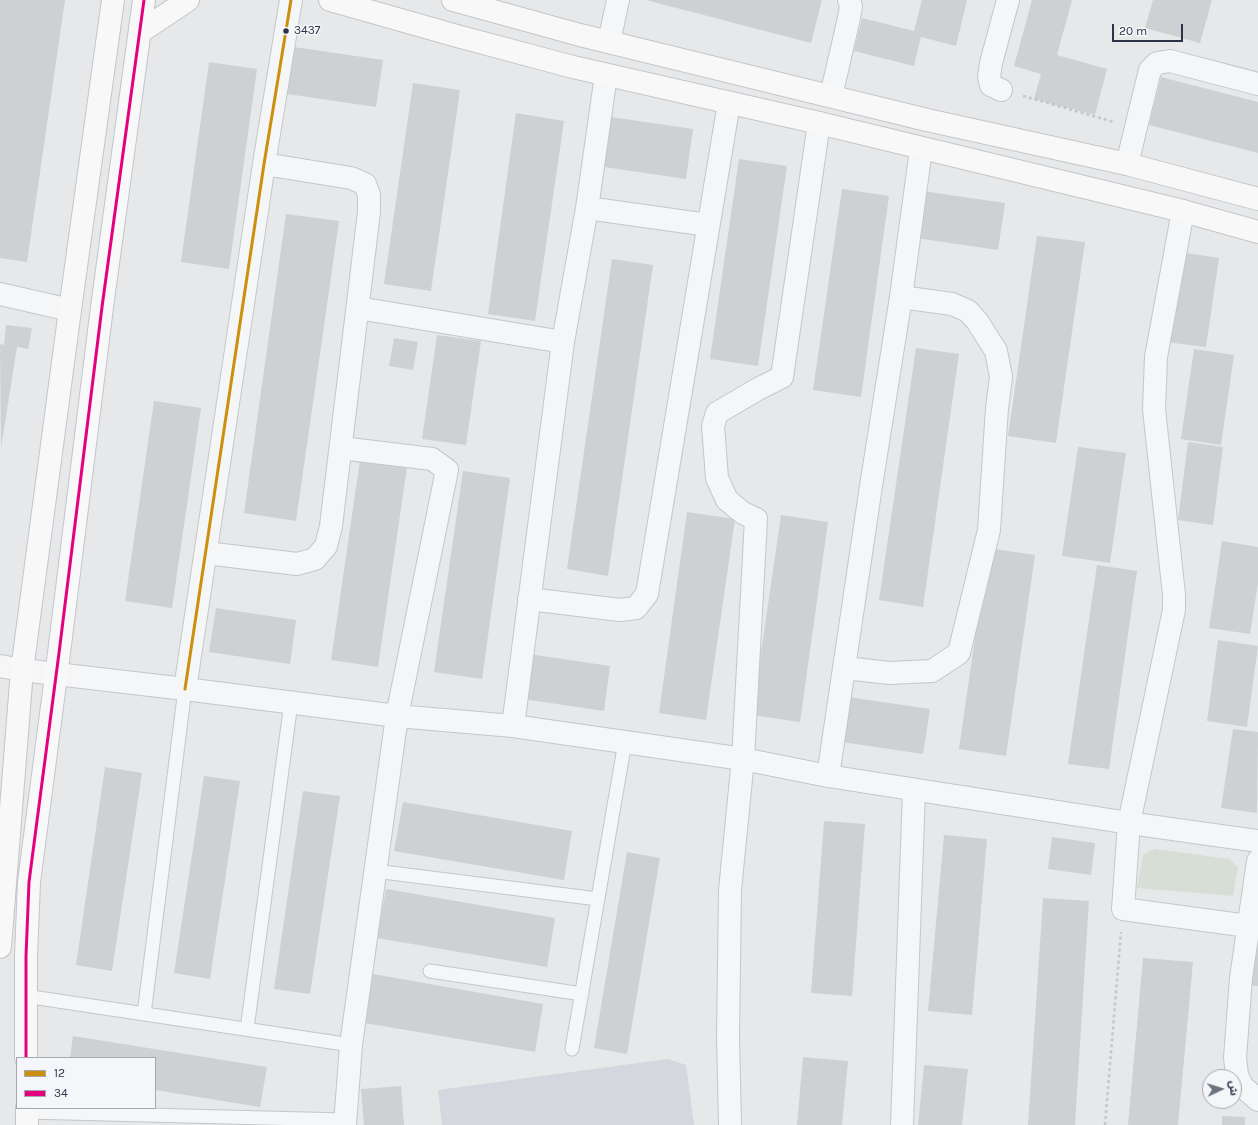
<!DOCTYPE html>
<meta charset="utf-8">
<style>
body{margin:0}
#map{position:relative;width:1258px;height:1125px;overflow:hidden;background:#e6e8ea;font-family:Karla,"Noto Sans Arabic",sans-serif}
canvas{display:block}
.legend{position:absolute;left:16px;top:1057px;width:140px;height:52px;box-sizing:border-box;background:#f4f6f9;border:1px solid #a4a8b1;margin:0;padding:5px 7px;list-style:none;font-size:12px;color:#2b3445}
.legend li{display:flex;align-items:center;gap:8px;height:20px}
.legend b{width:20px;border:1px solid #a4a8b1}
.north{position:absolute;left:1202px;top:1069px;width:40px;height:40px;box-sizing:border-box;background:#f4f6f9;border:1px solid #a4a8b1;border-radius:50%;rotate:86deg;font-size:11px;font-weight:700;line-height:16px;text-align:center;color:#2b3445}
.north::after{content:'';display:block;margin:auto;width:14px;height:18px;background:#6c737f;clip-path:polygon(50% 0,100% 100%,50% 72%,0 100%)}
.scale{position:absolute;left:1112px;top:24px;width:71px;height:18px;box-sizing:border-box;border:2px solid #2b3445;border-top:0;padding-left:5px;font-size:12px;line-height:14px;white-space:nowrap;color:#2b3445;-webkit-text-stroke:3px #f4f6f9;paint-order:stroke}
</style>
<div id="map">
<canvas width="1258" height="1125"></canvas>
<ul class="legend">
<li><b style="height:5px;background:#ce8f0e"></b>12</li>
<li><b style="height:5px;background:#e5007d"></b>34</li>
</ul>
<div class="north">ش</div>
<div class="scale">20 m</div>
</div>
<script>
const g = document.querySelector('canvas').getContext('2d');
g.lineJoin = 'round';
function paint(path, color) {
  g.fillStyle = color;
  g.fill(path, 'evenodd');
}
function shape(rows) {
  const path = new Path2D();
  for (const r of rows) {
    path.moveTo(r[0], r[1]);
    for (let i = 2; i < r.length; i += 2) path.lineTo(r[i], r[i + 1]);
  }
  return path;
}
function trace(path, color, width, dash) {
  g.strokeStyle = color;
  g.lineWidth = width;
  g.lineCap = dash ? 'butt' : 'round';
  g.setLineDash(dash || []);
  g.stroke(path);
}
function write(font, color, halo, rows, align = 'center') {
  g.font = font + ' Karla,sans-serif';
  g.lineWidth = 3;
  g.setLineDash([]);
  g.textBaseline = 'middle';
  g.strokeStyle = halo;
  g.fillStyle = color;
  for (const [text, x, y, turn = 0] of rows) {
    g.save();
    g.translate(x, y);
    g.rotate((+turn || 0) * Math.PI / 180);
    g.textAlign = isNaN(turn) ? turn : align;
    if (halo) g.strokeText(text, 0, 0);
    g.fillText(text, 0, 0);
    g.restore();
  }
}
paint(shape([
 [668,1059,686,1065,694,1125,442,1125,438,1090]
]), '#d4d7dd');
paint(shape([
 [1155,849,1229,859,1238,867,1233,896,1137,888,1143,855]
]), '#d6ded6');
paint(shape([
 [0,0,65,0,27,262,0,258],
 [646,0,822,0,811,43],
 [922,0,967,0,956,46,921,37,914,66,854,51,862,18,914,31],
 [1032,0,1072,0,1057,55,1107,69,1095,115,1034,99,1041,74,1014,66],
 [1153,0,1212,0,1200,43,1145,28],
 [294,47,383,60,376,107,287,94],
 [209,62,257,69,229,269,181,262],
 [1161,77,1258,102,1258,153,1149,125],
 [413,83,460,90,431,291,384,284],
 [516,113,564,121,535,321,488,314],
 [611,117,693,129,686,179,604,167],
 [739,159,787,166,758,366,710,359],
 [842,189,889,196,861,397,813,390],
 [922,191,1005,203,998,250,916,238],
 [286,214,339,221,296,521,244,513],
 [1037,236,1085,242,1056,443,1008,436],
 [1179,252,1219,258,1206,347,1166,342],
 [612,259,653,265,608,576,567,569],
 [6,325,32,328,28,349,17,347,1,448,0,344,4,345],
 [437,335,481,341,466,445,422,439],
 [394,338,418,342,413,370,389,366],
 [916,348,959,354,923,607,879,600],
 [1194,349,1234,355,1221,445,1181,439],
 [154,401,201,408,172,608,125,601],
 [1188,442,1223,447,1213,525,1178,520],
 [1078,447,1126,453,1110,563,1062,556],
 [360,460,407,467,378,667,331,660],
 [463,471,510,478,482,679,434,672],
 [687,512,735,519,706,720,659,713],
 [781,515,828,522,800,722,752,715],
 [1222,541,1258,547,1258,583,1250,634,1209,628],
 [988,548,1035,555,1006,756,959,749],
 [1097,565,1137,571,1109,769,1068,764],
 [216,608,296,620,290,664,209,652],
 [1218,640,1258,646,1247,727,1207,721],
 [529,654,610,666,604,711,523,699],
 [848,697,930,709,923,754,842,742],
 [1233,729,1258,732,1257,813,1221,808],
 [105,767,142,773,112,971,76,965],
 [204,776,240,781,210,979,174,973],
 [303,791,340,796,310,994,274,989],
 [403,802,572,831,564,880,394,851],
 [824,821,865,824,852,996,811,993],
 [944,835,987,839,972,1015,928,1011],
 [1052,837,1095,843,1091,875,1048,869],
 [627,852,660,858,627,1054,594,1048],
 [386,889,555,918,547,967,377,938],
 [1043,898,1089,901,1075,1125,1028,1125],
 [1258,905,1258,986,1249,985],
 [1143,958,1193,962,1178,1125,1128,1125],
 [373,974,543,1004,535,1052,365,1023],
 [73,1036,267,1067,260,1107,155,1090,155,1058,70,1058],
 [803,1057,848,1061,842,1125,797,1125],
 [924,1065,968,1069,962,1125,918,1125],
 [401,1086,404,1125,364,1125,361,1089],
 [1222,1116,1245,1117,1245,1125,1222,1125]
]), '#ced0d3');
const lane = shape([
 [375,871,598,899],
 [430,971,582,994],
 [25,996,351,1045],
 [144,1014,185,689],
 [247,1029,291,703],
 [572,1049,625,742],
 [27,1112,345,1120]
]);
const street = shape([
 [609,42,618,0],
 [1001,90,991,85,989,77,991,63,1008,0],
 [831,96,849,18,851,6,849,0],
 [1127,164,1150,70,1157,63,1170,61,1258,84],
 [587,208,708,225],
 [1183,211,1156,357,1154,409,1174,595,1174,610,1129,823,1123,909,1248,926],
 [0,294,70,310],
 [358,308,563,342],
 [341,448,432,459,447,470,397,716,351,1045,345,1125],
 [206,553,297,564,315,559,326,546,331,526,369,212,369,195,365,184,351,178,264,164],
 [529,599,620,610,636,608,647,594,729,103],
 [0,666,22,670,185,689,397,716,513,726,743,759,828,776,1129,823,1258,841],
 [844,668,890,673,932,671,959,653,989,530,997,408,1001,377,996,351,977,321,968,311,952,304,901,297],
 [185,689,264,164,291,0],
 [513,726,563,342,587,208,606,75],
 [828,776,871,486,901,297,921,149],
 [1258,861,1241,978,1235,1058,1237,1075,1242,1086,1258,1100],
 [730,1125,728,1036,730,890,743,759,756,519,743,513,727,500,717,478,713,426,717,413,758,389,782,377,819,123],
 [902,1125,914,790]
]);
const secondary = shape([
 [330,0,457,36,573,67,819,123,1183,211,1258,232],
 [453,0,580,35,927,120,1127,164,1258,199]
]);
const primary = shape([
 [140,32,188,0],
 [0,947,22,670,70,310,113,0],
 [26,1058,26,956,29,882,59,653,102,307,144,0],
 [27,1108,27,1125]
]);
trace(lane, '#c4c6c8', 15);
trace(street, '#c4c6c8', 24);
trace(secondary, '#c4c6c8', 24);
trace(primary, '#c2c5c8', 24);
trace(shape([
 [1023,96,1114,122],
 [1105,1125,1121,932]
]), '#c5c6ca', 2.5, [3, 3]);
trace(lane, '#f5f6f7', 13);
trace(street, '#f5f6f7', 22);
trace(secondary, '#f8f8f8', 22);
trace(primary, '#f8f8f8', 22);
trace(shape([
 [185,689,264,164,291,0]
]), '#ce8f0e', 3);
trace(shape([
 [26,1058,26,956,29,882,59,653,102,307,144,0]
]), '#e5007d', 3);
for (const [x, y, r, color] of [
 [286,31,3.5,"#2b3445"]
]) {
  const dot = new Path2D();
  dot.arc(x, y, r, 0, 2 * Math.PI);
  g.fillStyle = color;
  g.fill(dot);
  trace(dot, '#f4f6f9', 1.5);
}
write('12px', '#2b3445', '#f4f6f9', [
 ["3437",294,31]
], 'left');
</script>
